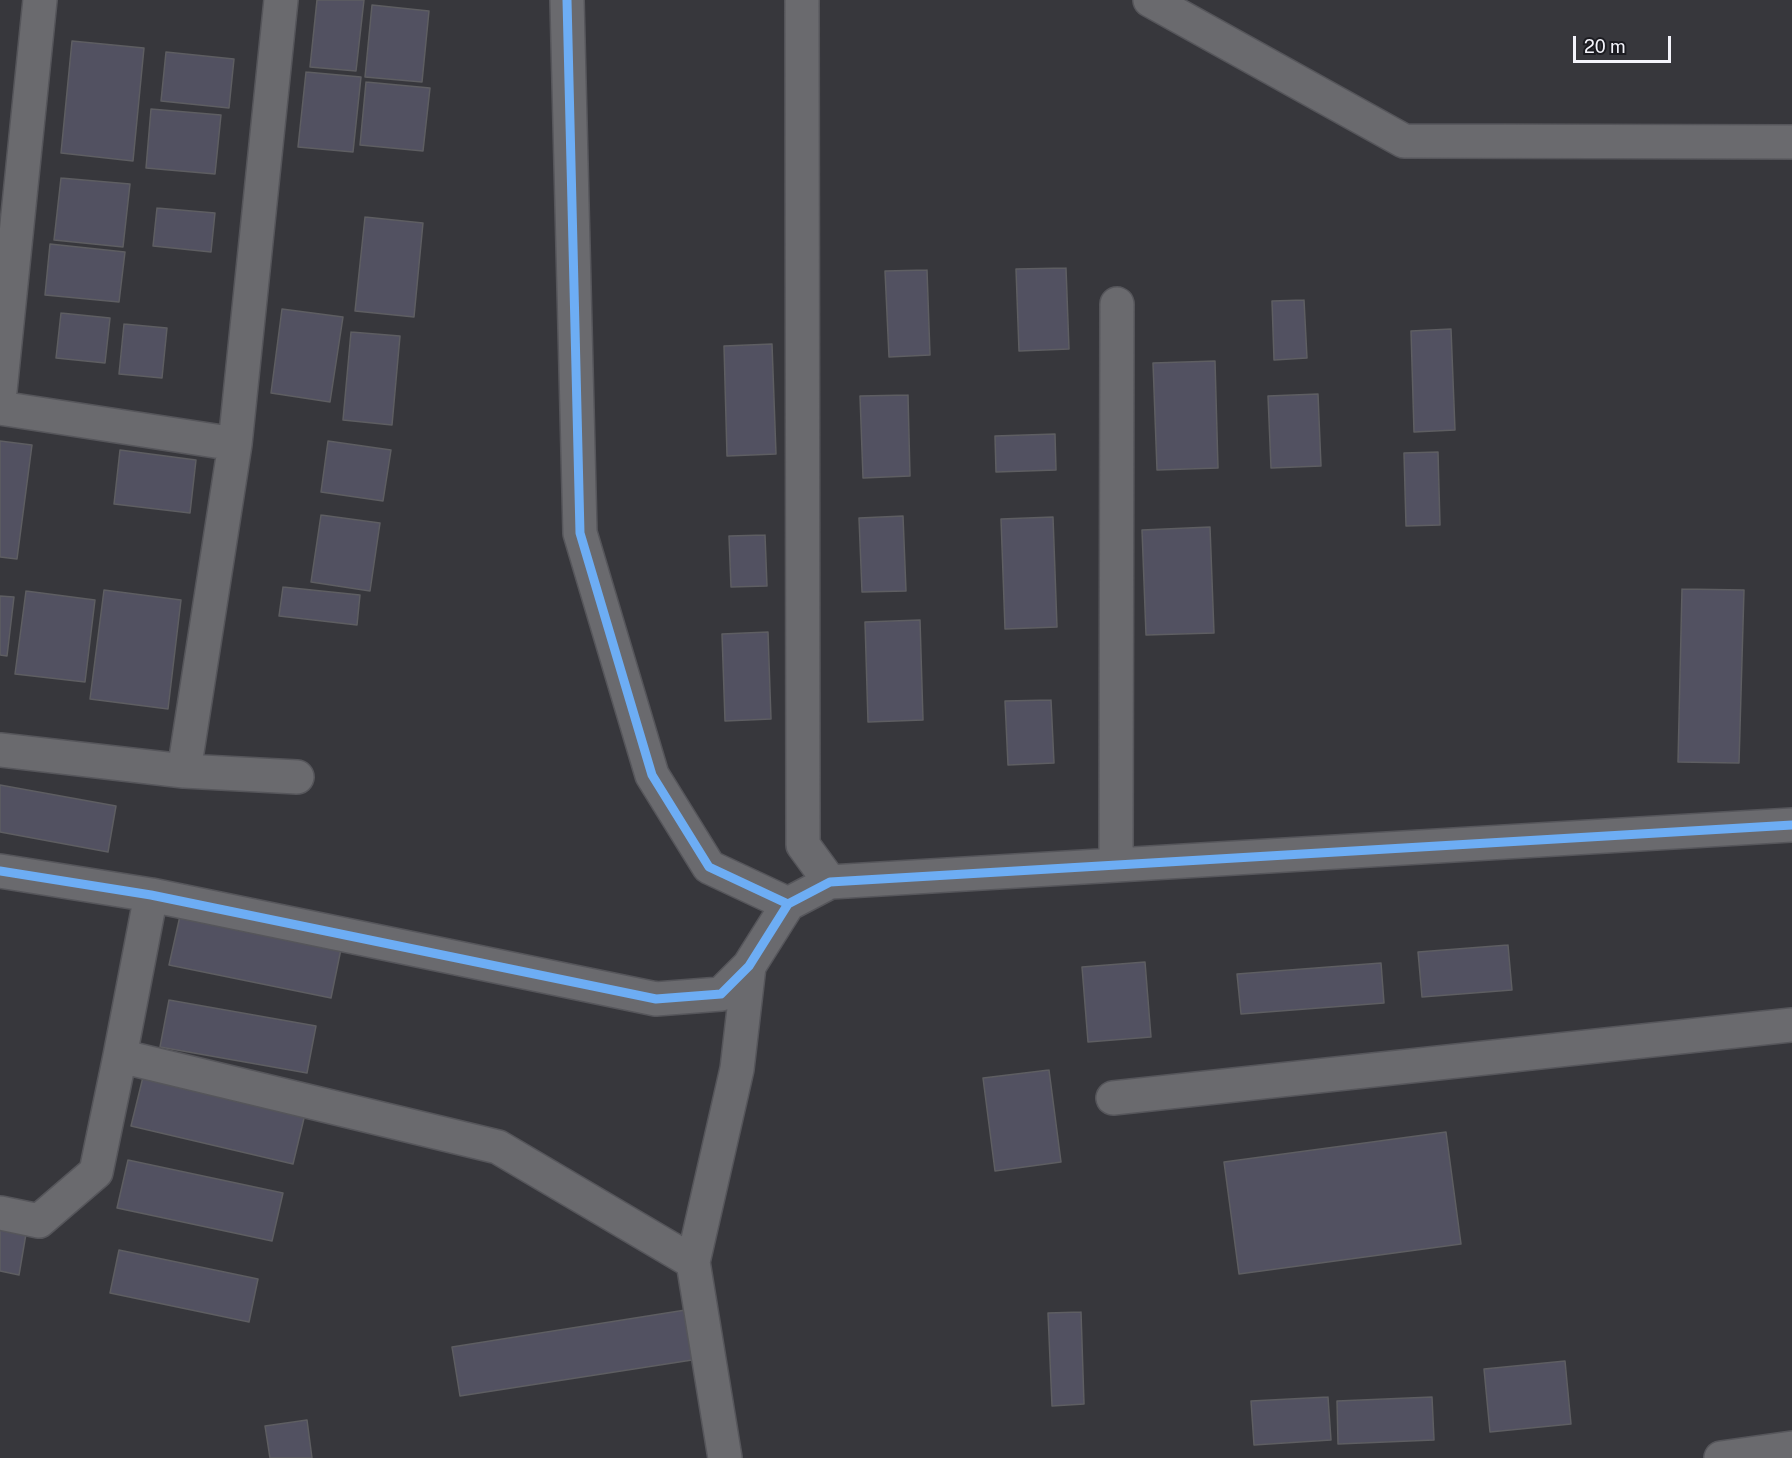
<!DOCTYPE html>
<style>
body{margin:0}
#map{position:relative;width:1792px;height:1458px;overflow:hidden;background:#37373c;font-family:"Public Sans",sans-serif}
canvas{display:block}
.scale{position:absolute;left:1573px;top:36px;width:98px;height:27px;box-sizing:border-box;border:3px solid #f4f4fb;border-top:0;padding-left:8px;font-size:18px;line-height:21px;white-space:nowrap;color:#f4f4fb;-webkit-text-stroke:4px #1c1c21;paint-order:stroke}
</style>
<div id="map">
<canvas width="1792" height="1458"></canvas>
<div class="scale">20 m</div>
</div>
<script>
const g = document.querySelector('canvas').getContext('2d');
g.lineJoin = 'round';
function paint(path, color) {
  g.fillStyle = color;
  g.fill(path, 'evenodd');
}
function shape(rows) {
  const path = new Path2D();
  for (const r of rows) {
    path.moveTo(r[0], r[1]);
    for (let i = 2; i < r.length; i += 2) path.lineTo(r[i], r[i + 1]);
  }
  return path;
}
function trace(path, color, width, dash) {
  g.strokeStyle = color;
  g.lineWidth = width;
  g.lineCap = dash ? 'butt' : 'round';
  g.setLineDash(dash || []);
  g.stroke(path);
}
const building = shape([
 [317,0,364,0,356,71,310,67,317,0],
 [372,5,429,11,422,82,365,77,372,5],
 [72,41,144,48,133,161,61,153,72,41],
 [166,52,234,59,229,108,161,101,166,52],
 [306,72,361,77,353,152,298,147,306,72],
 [366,82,430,88,423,151,360,145,366,82],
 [151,109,221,115,215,174,146,168,151,109],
 [61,178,130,184,123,247,54,240,61,178],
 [157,208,215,213,211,252,153,246,157,208],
 [365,217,423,223,414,317,355,311,365,217],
 [50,244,125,252,119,302,45,295,50,244],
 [1066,268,1069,349,1019,351,1016,269,1066,268],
 [927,270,930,355,889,357,885,271,927,270],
 [1304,300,1307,358,1274,360,1272,301,1304,300],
 [282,309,343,317,330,402,271,393,282,309],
 [61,313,110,318,105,363,56,358,61,313],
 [124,324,167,328,162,378,119,374,124,324],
 [1451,329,1455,430,1414,432,1411,331,1451,329],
 [351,332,400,336,392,425,343,420,351,332],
 [772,344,776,454,727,456,724,346,772,344],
 [1215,361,1218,468,1157,470,1153,363,1215,361],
 [1318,394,1321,466,1271,468,1268,396,1318,394],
 [908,395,910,476,863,478,860,396,908,395],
 [1055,434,1056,470,996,472,995,436,1055,434],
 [0,441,32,445,17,559,0,557,0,441],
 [328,441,391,450,383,501,321,492,328,441],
 [120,450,196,460,190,513,114,504,120,450],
 [1438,452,1440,525,1406,526,1404,453,1438,452],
 [321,515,380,523,370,591,311,582,321,515],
 [903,516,906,591,862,592,859,518,903,516],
 [1053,517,1057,627,1005,629,1001,519,1053,517],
 [1210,527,1214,633,1146,635,1142,530,1210,527],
 [765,535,767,586,731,587,729,536,765,535],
 [283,587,360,595,357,625,279,616,283,587],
 [1682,589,1744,590,1739,763,1678,762,1682,589],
 [104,590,181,600,168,709,90,699,104,590],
 [26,591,95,600,85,682,15,674,26,591],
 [0,596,14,597,7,656,0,655,0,596],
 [920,620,923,720,868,722,865,622,920,620],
 [768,632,771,719,725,721,722,634,768,632],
 [1051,700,1054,763,1008,765,1005,701,1051,700],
 [0,785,116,806,108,852,0,832,0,785],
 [180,916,341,949,331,998,169,965,180,916],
 [1508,945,1512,990,1422,997,1418,952,1508,945],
 [1145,962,1151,1037,1088,1042,1082,967,1145,962],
 [1381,963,1384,1003,1241,1014,1237,974,1381,963],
 [169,1000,316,1026,307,1073,160,1047,169,1000],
 [1049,1070,1061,1162,995,1171,983,1078,1049,1070],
 [143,1077,305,1114,293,1164,131,1126,143,1077],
 [1446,1132,1461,1244,1239,1274,1224,1162,1446,1132],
 [128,1160,283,1193,272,1241,117,1208,128,1160],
 [0,1224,27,1228,19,1275,0,1271,0,1224],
 [119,1250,258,1279,249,1322,110,1293,119,1250],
 [698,1308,705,1358,460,1396,452,1347,698,1308],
 [1081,1312,1084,1404,1052,1406,1048,1313,1081,1312],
 [1565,1361,1571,1424,1490,1432,1484,1369,1565,1361],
 [1328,1397,1331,1440,1254,1445,1251,1401,1328,1397],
 [1432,1397,1434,1440,1338,1444,1337,1401,1432,1397],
 [307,1420,312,1458,270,1458,265,1426,307,1420]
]);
paint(building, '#525161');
trace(building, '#5e5e62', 1.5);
const minor = shape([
 [567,0,580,533,652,775,709,867,788,904],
 [802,0,803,845,830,882],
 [1150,0,1404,141,1792,142],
 [0,391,40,0],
 [0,408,235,444],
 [0,750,184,771,297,777],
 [184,771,235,444,281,0],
 [1116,864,1117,304],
 [0,871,151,895,656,999,721,994,749,966,788,904,830,882,1792,825],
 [120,1056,498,1147,693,1262],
 [1113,1098,1792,1025],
 [0,1213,39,1221,96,1172,120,1056,151,895],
 [725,1458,693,1262,737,1069,749,966],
 [1721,1458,1792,1448]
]);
trace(minor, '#56565b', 36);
trace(minor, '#6a6a6e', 33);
trace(shape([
 [567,0,580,533,652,775,709,867,788,904],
 [0,871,151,895,656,999,721,994,749,966,788,904,830,882,1792,825]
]), '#6dadf4', 9);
</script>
